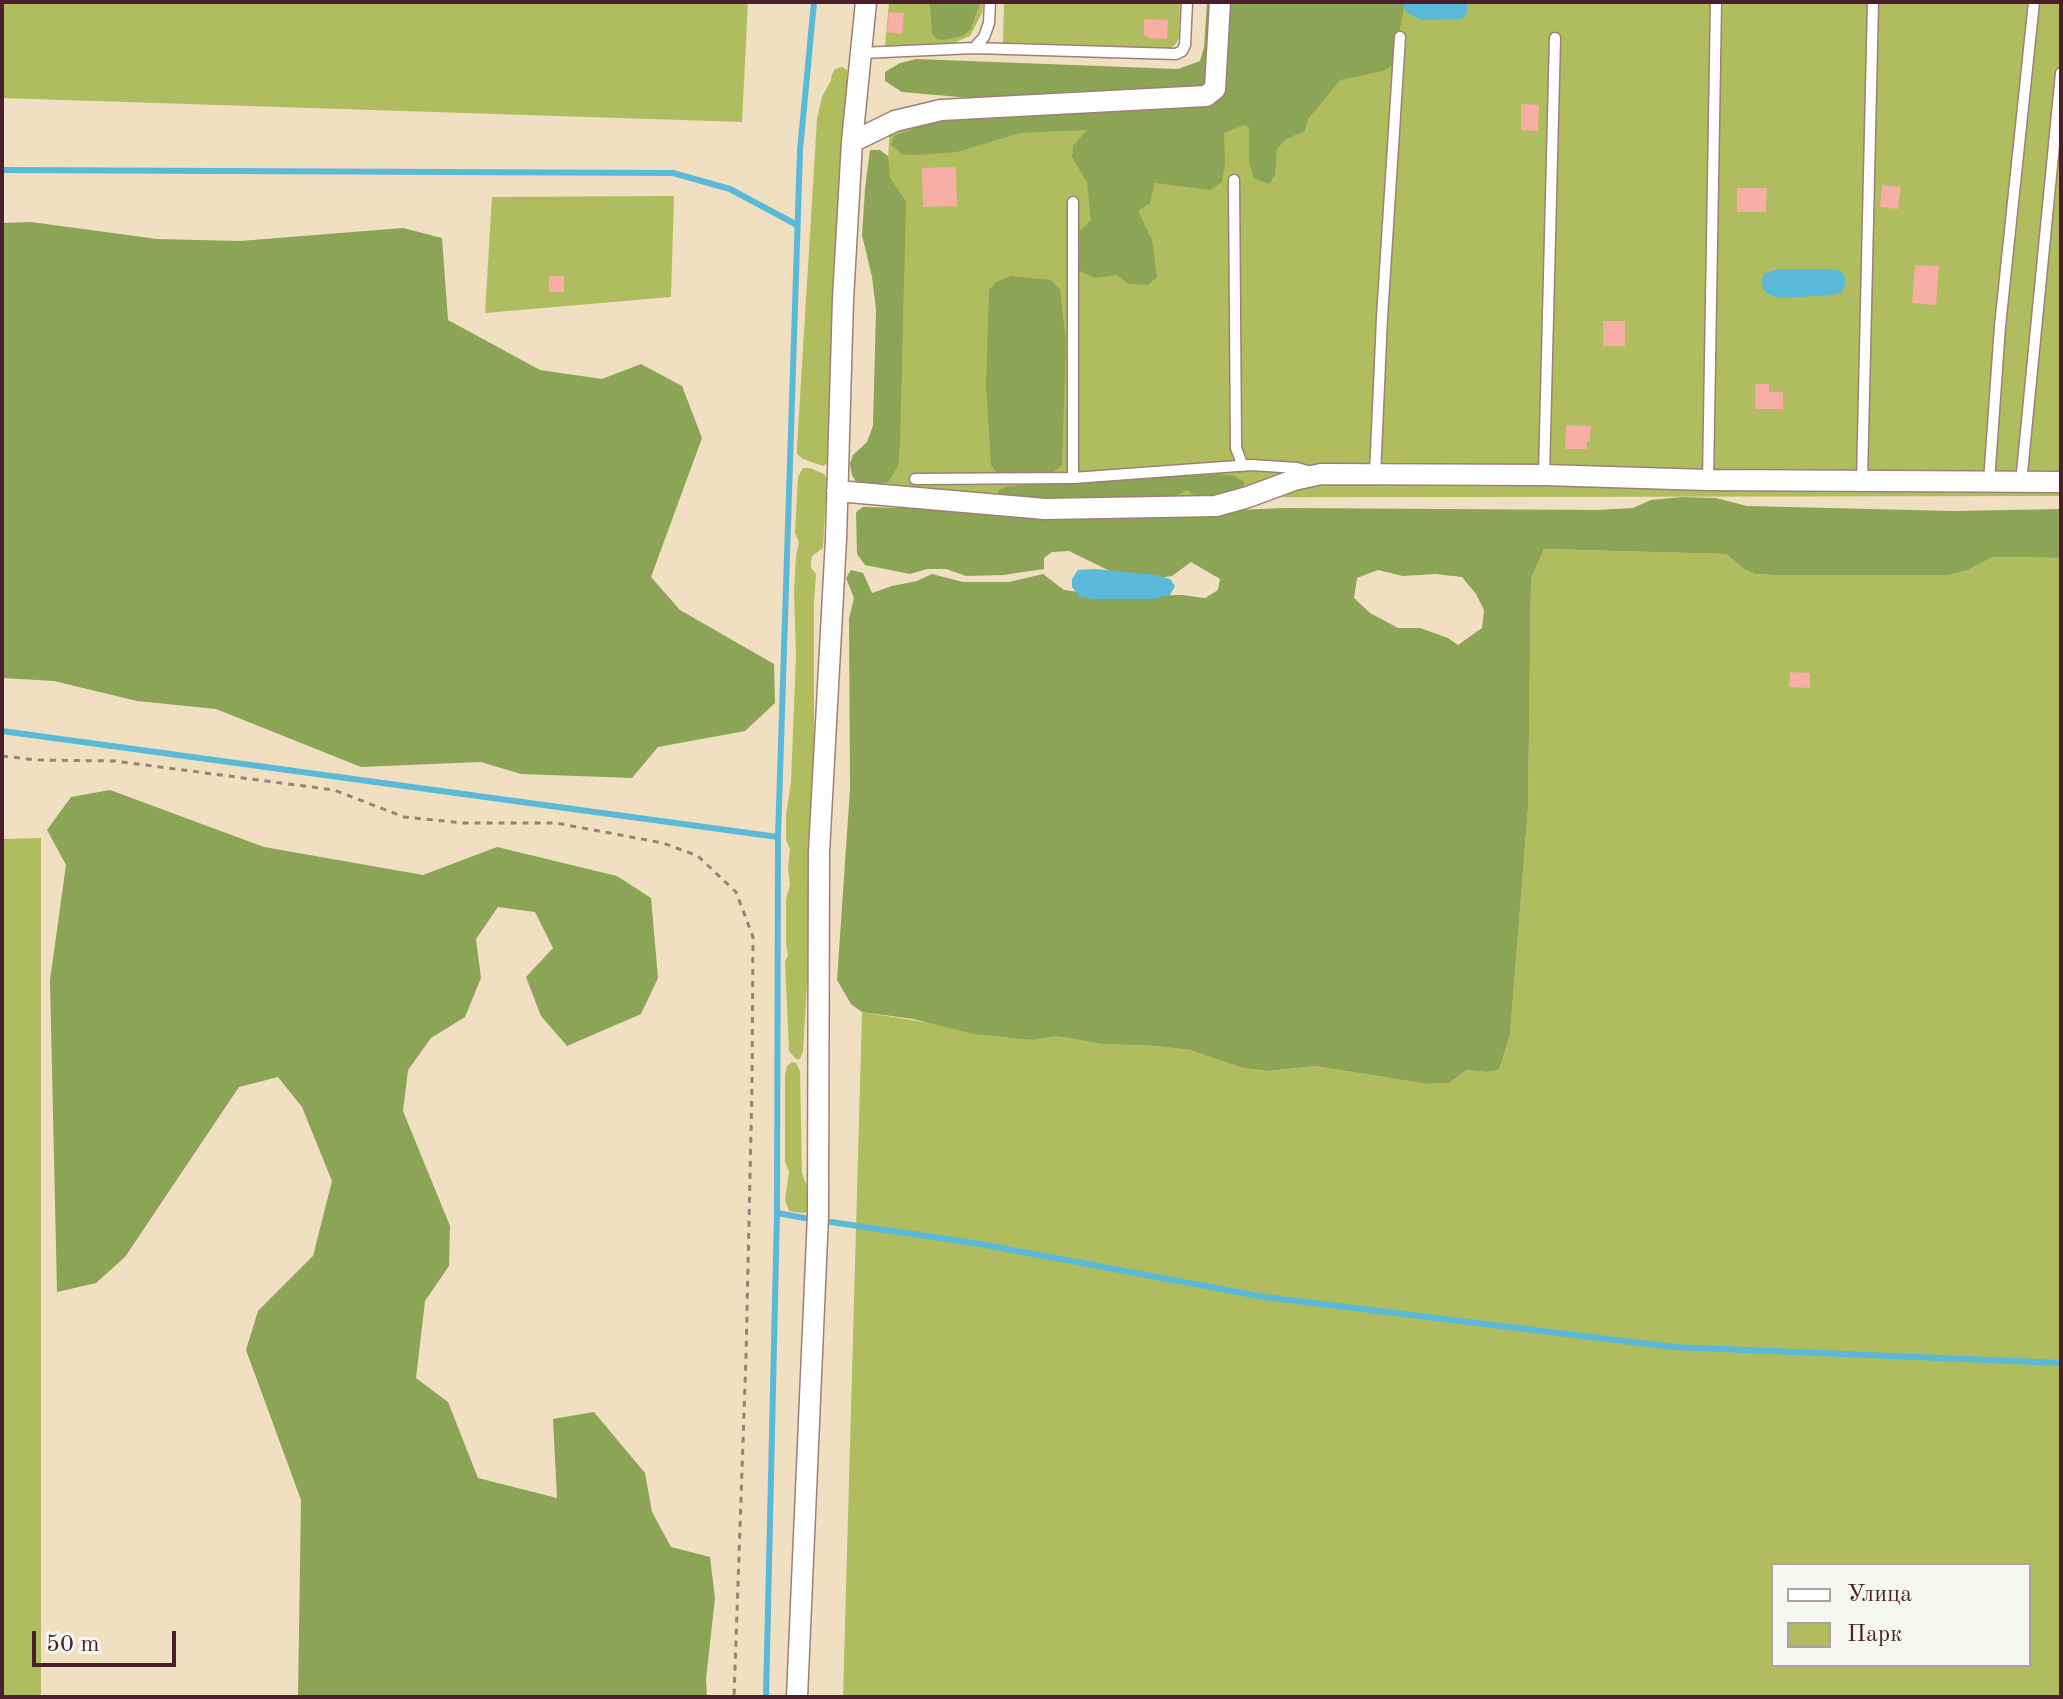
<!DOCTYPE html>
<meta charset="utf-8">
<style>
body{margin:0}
#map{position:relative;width:2063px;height:1699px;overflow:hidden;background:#f1dfc1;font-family:"Old Standard TT",serif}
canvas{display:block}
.frame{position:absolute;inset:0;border:4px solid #4a1f2b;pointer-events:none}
.legend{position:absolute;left:1771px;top:1563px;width:260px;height:104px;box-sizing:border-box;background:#f6f6f2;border:2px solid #b1a0a2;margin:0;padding:10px 14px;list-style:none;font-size:24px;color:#4a1f2b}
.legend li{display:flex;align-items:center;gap:16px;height:40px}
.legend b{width:40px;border:2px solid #b1a0a2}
.scale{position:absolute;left:32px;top:1631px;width:144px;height:36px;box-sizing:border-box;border:4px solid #4a1f2b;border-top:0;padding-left:10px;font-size:24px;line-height:28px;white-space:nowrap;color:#4a1f2b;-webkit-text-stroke:6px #f6f6f2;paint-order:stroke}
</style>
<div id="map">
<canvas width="2063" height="1699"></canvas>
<div class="frame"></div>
<ul class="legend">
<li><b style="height:10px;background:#fff"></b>Улица</li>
<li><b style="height:22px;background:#b0bd5f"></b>Парк</li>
</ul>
<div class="scale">50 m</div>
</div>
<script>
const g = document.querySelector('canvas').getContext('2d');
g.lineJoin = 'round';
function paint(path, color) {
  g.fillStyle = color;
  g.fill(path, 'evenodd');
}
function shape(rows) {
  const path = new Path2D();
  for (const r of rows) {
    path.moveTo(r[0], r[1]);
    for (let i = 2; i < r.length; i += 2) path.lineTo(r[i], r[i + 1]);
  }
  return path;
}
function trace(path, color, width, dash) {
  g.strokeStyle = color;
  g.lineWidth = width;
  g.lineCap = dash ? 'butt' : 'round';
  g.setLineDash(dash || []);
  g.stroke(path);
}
paint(shape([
 [2,2,748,2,742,122,2,98],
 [889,2,983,2,982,13,970,36,951,44,885,46],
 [1004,2,1180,2,1179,37,1176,44,1171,48,1165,49,1003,43],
 [1247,2,2061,2,2061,496,869,498,890,124,1240,125],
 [842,67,847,70,847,93,838,204,830,452,829,462,823,466,803,459,797,454,797,447,817,119,822,97,831,80,832,74,835,69],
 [674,196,671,297,485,313,492,197],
 [803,468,810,468,824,474,827,479,823,548,812,556,811,562,811,568,816,574,814,602,814,778,809,850,809,950,803,1051,800,1059,796,1059,789,1051,785,962,788,955,786,944,786,899,790,885,788,868,790,849,786,840,786,815,791,782,796,655,794,592,796,556,799,542,795,533,798,477],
 [1544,549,1726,554,1744,569,1755,574,1776,575,1948,575,1968,570,1993,557,2061,558,2061,1697,843,1697,862,1012,1034,1040,1056,1036,1102,1044,1156,1046,1190,1050,1243,1068,1269,1071,1315,1066,1427,1084,1449,1083,1467,1070,1487,1072,1499,1070,1510,1035,1528,809,1531,579],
 [1773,1565,2029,1565,2029,1665,1773,1665],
 [41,838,41,1697,2,1697,2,839],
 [792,1062,796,1063,800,1071,802,1173,808,1189,808,1212,802,1213,789,1211,785,1200,789,1172,785,1162,785,1075,787,1066]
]), '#b0bd5f');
paint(shape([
 [927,2,980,2,971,29,963,36,944,40,937,39,932,34,930,6],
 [1207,2,1405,2,1393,65,1383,71,1340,80,1308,119,1305,131,1286,139,1277,149,1275,175,1269,184,1254,178,1249,162,1249,127,1244,125,1224,133,1225,163,1222,182,1210,190,1155,183,1150,203,1138,211,1152,240,1157,277,1148,285,1129,284,1117,275,1096,278,1079,271,1080,231,1091,220,1087,182,1072,157,1073,146,1087,130,1020,133,957,152,916,155,902,154,891,145,894,136,944,117,1039,104,902,92,885,81,885,72,900,63,916,59,1178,69,1200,61,1204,47],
 [870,150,880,150,888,156,890,178,906,201,900,445,898,466,888,482,867,486,856,482,852,475,850,464,853,455,867,442,873,426,876,310,872,277,862,235,865,189],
 [31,222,157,239,240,241,403,228,442,238,448,320,540,370,602,379,641,364,682,386,702,438,651,577,680,610,774,664,775,703,745,731,658,747,632,778,521,774,481,762,361,767,216,709,137,701,54,681,2,678,2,223],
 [1011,276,1051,280,1060,289,1066,343,1062,465,1052,473,1030,477,997,473,991,465,986,385,989,290,996,282],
 [1220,474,1234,476,1244,482,1244,488,1203,501,1187,490,1170,499,1004,500,997,494,999,490,1009,486],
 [1682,497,1716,498,1747,506,1953,511,2061,509,2061,558,1993,557,1968,570,1948,575,1776,575,1755,574,1744,569,1726,554,1544,549,1531,579,1528,809,1510,1035,1499,1070,1487,1072,1467,1070,1449,1083,1427,1084,1315,1066,1269,1071,1243,1068,1190,1050,1156,1046,1102,1044,1056,1036,1034,1040,974,1034,913,1019,862,1012,851,1004,837,980,850,789,849,619,854,598,846,578,851,570,863,573,872,593,892,586,917,581,932,574,963,582,1009,582,1043,574,1064,590,1105,596,1182,595,1205,598,1218,590,1220,579,1191,562,1172,576,1158,578,1114,573,1069,551,1052,552,1044,558,1044,569,1003,575,966,576,946,569,927,569,910,574,865,565,857,554,856,512,863,507,1132,514,1286,508,1597,510,1633,508,1651,500],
 [1378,570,1403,576,1435,574,1462,577,1476,594,1484,610,1482,628,1458,645,1448,638,1420,628,1398,628,1370,613,1354,598,1357,578],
 [110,790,264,847,423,875,497,847,617,876,651,898,658,978,641,1014,567,1046,541,1016,526,977,553,948,535,912,498,907,476,939,481,978,465,1017,431,1038,408,1070,403,1111,450,1226,449,1266,425,1301,416,1378,448,1402,478,1478,557,1498,553,1419,594,1412,645,1473,652,1512,671,1547,710,1557,715,1598,706,1679,707,1697,298,1697,301,1500,246,1350,258,1311,313,1256,332,1181,302,1107,278,1077,239,1087,125,1257,96,1283,57,1292,50,980,66,865,47,830,71,797]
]), '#8ca456');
paint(shape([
 [1401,2,1467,2,1467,12,1462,19,1422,20,1407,13],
 [1777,269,1830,269,1841,271,1845,278,1845,285,1842,292,1832,295,1780,298,1770,295,1763,290,1762,280,1764,274],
 [1095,569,1156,575,1170,579,1175,586,1170,595,1154,599,1093,599,1079,596,1072,587,1072,579,1078,570]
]), '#5ab8d9');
trace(shape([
 [2,170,673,173,730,189,797,225],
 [2,731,778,837],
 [777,1213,810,1219],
 [831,1222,980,1244,1264,1297,1673,1347,2061,1363],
 [766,1697,777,1213,778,837,800,150,814,2]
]), '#5ab8d9', 6);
paint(shape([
 [889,12,904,13,902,34,887,32],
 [1144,19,1168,20,1167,39,1148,38,1148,36,1144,36],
 [1521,104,1539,105,1538,131,1521,130],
 [956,167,957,206,923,207,922,168],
 [1882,185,1901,187,1898,209,1880,207],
 [1737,188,1767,188,1766,212,1737,212],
 [1915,265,1939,266,1936,305,1912,303],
 [549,276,564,276,564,292,549,292],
 [1603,321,1625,321,1625,346,1603,346],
 [1755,384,1769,384,1769,392,1783,392,1783,409,1755,409],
 [1566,425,1591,426,1590,441,1587,441,1587,449,1565,449],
 [1790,672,1810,673,1810,688,1789,687]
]), '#f7aea4');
const service = shape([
 [974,48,984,37,989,23,990,2],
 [861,53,974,48,1176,54,1182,51,1185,45,1187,2],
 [1234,180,1236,448,1243,466],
 [1375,475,1382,318,1400,37],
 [1544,475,1555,38],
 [1073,478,1073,202],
 [915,479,1073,478,1251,465,1297,468,1311,472],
 [1708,480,1716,2],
 [1862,481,1873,2],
 [1989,482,2000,326,2034,2],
 [2021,483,2061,73]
]);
const minor = shape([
 [852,142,895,121,941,110,1206,96,1215,89,1220,2],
 [837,491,1045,509,1216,506,1248,497,1294,480,1321,474,1544,475,1708,480,2061,482],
 [797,1697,818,1215,819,852,836,539,843,299,852,142,866,2]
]);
trace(service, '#9e7f76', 13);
trace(minor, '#9e7f76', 23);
trace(shape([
 [2,756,37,760,115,761,334,790,404,817,464,823,556,823,663,843,698,856,736,892,753,937,752,1086,746,1357,734,1697]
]), '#9e7f76', 3, [6, 6]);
trace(service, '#fff', 10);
trace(minor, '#fff', 20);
</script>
